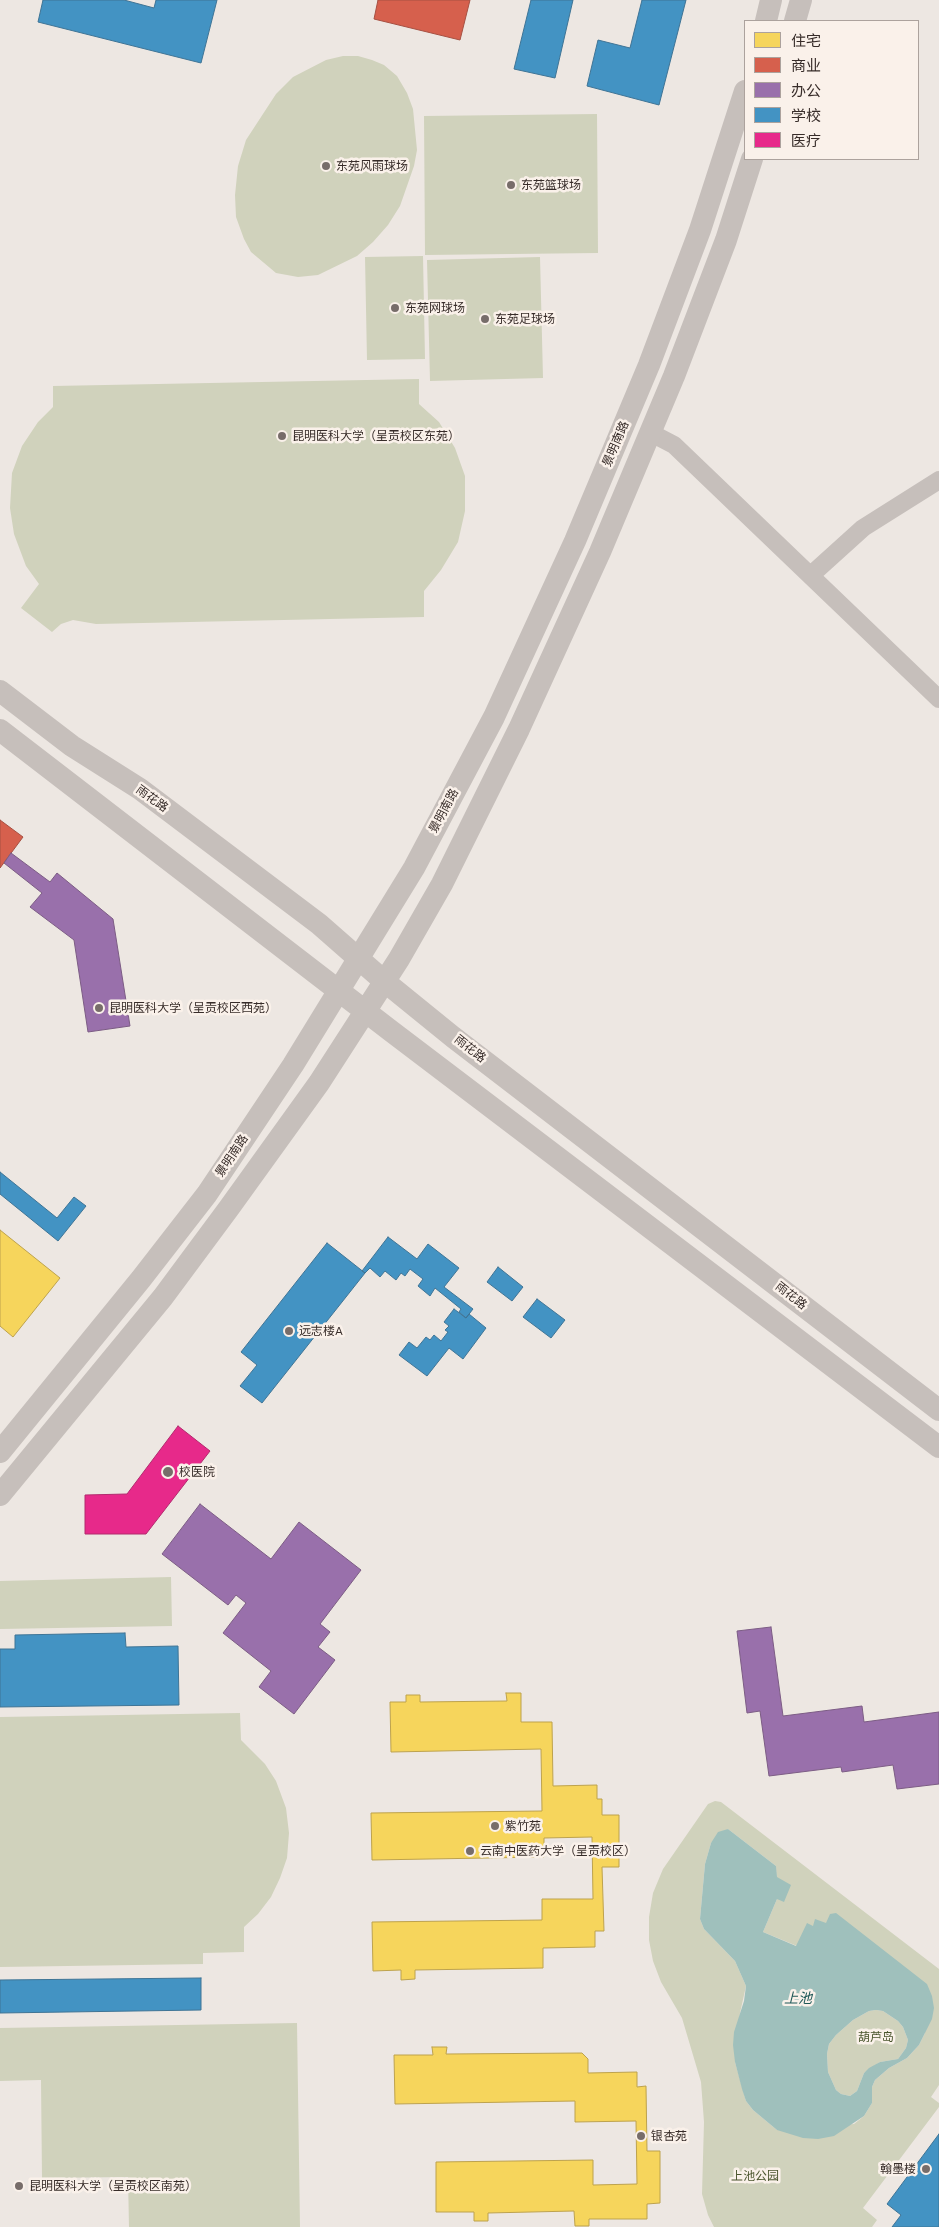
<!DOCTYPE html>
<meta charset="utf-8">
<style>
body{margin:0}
#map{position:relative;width:939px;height:2227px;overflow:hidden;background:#ede7e2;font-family:"Work Sans","Noto Sans SC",sans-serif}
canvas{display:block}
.legend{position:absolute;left:744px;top:20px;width:175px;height:140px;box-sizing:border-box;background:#faf1ea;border:1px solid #aca29d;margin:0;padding:6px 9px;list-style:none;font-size:15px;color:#372c29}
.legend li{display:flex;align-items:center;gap:10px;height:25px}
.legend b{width:25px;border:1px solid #aca29d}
</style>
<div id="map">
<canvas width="939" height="2227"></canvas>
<ul class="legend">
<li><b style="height:14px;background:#f6d55c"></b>住宅</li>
<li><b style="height:14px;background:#d6604d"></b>商业</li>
<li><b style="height:14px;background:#9970ab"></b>办公</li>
<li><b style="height:14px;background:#4393c3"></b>学校</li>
<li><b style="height:14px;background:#e7298a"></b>医疗</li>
</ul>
</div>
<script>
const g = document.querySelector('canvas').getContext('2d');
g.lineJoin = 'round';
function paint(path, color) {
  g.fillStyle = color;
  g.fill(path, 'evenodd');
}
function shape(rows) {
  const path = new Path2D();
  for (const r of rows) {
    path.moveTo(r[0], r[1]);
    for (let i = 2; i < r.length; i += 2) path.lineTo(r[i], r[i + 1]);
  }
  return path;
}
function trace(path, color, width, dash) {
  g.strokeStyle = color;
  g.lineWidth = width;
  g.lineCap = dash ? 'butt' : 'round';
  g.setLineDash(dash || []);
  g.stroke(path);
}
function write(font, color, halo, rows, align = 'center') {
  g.font = font + ' "Work Sans","Noto Sans SC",sans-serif';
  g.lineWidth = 5;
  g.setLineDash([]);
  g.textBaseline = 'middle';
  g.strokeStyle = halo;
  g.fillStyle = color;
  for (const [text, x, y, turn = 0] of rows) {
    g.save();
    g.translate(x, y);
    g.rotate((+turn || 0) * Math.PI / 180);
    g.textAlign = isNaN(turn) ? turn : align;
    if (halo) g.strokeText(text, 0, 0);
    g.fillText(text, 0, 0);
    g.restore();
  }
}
paint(shape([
 [343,56,358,56,372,60,384,65,397,76,407,93,413,109,417,150,414,166,400,206,388,225,373,242,357,256,318,275,298,277,276,273,251,252,244,239,236,217,235,195,238,166,246,140,276,94,293,77,326,60],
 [597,114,598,253,425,255,424,116],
 [423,256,425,359,367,360,365,257],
 [540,257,543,378,430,381,427,260],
 [419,379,419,404,439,422,455,448,465,476,465,511,458,542,441,570,424,591,424,617,96,624,73,620,61,624,52,632,21,608,39,584,26,566,14,534,10,508,12,473,22,446,38,422,53,407,53,386],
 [171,1577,172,1626,0,1629,0,1581],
 [240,1713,241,1740,265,1764,276,1781,286,1808,289,1833,287,1858,280,1878,271,1897,258,1914,244,1927,244,1952,203,1953,203,1964,0,1967,0,1717],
 [715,1801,721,1802,939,1969,939,2085,931,2097,939,2103,939,2107,863,2208,877,2220,872,2227,714,2227,708,2215,702,2194,704,2122,701,2082,682,2018,661,1982,653,1961,649,1940,649,1917,653,1893,663,1869,708,1804],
 [728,1829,776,1866,777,1899,763,1932,797,1946,813,1926,826,1923,925,2033,919,2045,907,2058,889,2068,875,2080,872,2087,872,2103,864,2116,854,2124,777,2130,753,2110,746,2101,735,2062,740,2013,746,1986,735,1961,704,1929,700,1919,705,1864,711,1843],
 [876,2010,883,2011,898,2021,903,2027,908,2040,906,2048,898,2059,880,2062,864,2073,857,2091,850,2096,841,2094,836,2090,828,2072,827,2054,829,2044,836,2035,853,2020,869,2011],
 [297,2023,300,2227,129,2227,128,2177,42,2178,41,2080,0,2081,0,2028]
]), '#d0d2bc');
paint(shape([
 [728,1829,776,1866,777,1877,791,1885,784,1902,777,1899,763,1932,796,1946,807,1923,813,1926,815,1919,826,1923,830,1914,836,1913,927,1984,932,1996,934,2008,932,2019,919,2045,907,2058,889,2068,875,2080,872,2087,872,2103,864,2116,834,2136,818,2139,803,2138,777,2130,753,2110,746,2101,742,2089,735,2062,733,2045,734,2032,744,2001,746,1986,735,1961,704,1929,700,1919,705,1864,711,1843,718,1832],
 [876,2010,883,2011,898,2021,903,2027,908,2040,906,2048,898,2059,880,2062,869,2068,864,2073,857,2091,850,2096,841,2094,836,2090,828,2072,827,2054,829,2044,836,2035,853,2020,869,2011]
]), '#9fc0bc');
const homes = shape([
 [0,1230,60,1278,13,1337,0,1326,0,1230],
 [506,1693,521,1693,521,1722,552,1722,553,1786,597,1785,597,1799,602,1799,602,1815,619,1815,619,1867,602,1867,604,1931,595,1931,595,1947,543,1948,543,1968,415,1970,415,1979,401,1980,401,1970,373,1971,372,1922,542,1920,542,1899,593,1899,592,1837,544,1838,544,1857,372,1860,371,1813,542,1811,541,1749,391,1752,390,1702,406,1702,406,1695,420,1695,420,1702,507,1701,506,1693],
 [432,2047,447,2047,446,2054,582,2053,588,2059,588,2073,637,2072,637,2087,646,2086,647,2151,660,2151,660,2203,647,2204,647,2219,589,2219,589,2226,575,2226,574,2211,488,2213,488,2221,474,2221,474,2212,436,2212,436,2162,593,2160,593,2185,637,2184,636,2121,575,2122,575,2101,395,2104,394,2055,433,2055,432,2047]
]);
paint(homes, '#f6d55c');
trace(homes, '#bda24d', 1);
const shops = shape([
 [378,0,470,0,460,40,374,19,378,0],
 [0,820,23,837,0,868,0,820]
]);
paint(shops, '#d6604d');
trace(shops, '#a65042', 1);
const offices = shape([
 [11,853,50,882,57,873,113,919,130,1026,88,1032,74,940,30,907,42,893,4,863,11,853],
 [200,1504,271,1559,299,1522,361,1570,320,1624,330,1632,318,1647,335,1660,294,1714,259,1687,271,1671,223,1633,246,1603,236,1595,228,1605,162,1554,200,1504],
 [771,1627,783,1716,862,1706,864,1722,939,1712,939,1784,897,1789,893,1765,842,1772,841,1767,769,1776,760,1711,747,1713,737,1631,771,1627]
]);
paint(offices, '#9970ab');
trace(offices, '#7c5c84', 1);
const schools = shape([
 [43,0,124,0,154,8,156,0,217,0,201,63,38,22,43,0],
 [531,0,573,0,555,78,514,69,531,0],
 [642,0,686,0,659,105,587,86,598,40,630,48,642,0],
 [0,1172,57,1218,74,1197,86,1206,58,1241,0,1194,0,1172],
 [388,1237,417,1259,428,1244,459,1268,444,1287,473,1309,466,1318,459,1312,461,1309,435,1288,430,1296,418,1286,423,1279,410,1269,405,1276,401,1273,396,1280,385,1271,380,1277,370,1268,365,1273,362,1271,388,1237],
 [327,1243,365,1273,262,1403,240,1386,257,1365,241,1352,327,1243],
 [498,1267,523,1287,512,1301,487,1282,498,1267],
 [537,1299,565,1320,551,1338,523,1317,537,1299],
 [454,1309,466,1318,469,1314,486,1328,463,1359,449,1348,427,1376,399,1355,409,1342,417,1348,426,1337,430,1340,434,1335,441,1341,448,1332,445,1330,449,1326,444,1322,454,1309],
 [125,1633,126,1647,178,1646,179,1705,0,1707,0,1649,15,1649,15,1635,125,1633],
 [201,1978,201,2010,0,2013,0,1980,201,1978],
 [939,2134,939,2227,892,2227,901,2215,887,2204,939,2134]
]);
paint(schools, '#4393c3');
trace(schools, '#3f7495', 1);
const health = shape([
 [178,1426,210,1451,146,1534,85,1534,85,1495,127,1494,178,1426]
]);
paint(health, '#e7298a');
trace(health, '#b22a6d', 1);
trace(shape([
 [651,433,674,445,939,699],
 [811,575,863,528,939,480]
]), '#c6bfbb', 18);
trace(shape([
 [766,21,771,0],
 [795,21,801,0],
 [0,691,72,746,140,789,319,924,384,981,453,1037,939,1410],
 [0,730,391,1031,939,1447],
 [0,1452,141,1279,207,1194,293,1065,414,868,494,717,575,541,649,365,700,230,745,91],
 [0,1495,163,1297,229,1208,319,1083,399,959,442,884,519,729,600,552,674,376,726,240,752,159]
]), '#c6bfbb', 22);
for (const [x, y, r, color] of [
 [326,166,5,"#776d6a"],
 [511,185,5,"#776d6a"],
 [395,308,5,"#776d6a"],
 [485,319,5,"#776d6a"],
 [282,436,5,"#776d6a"],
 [99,1008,5,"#776d6a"],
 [289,1331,5,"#776d6a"],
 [168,1472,6,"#776d6a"],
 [495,1826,5,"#776d6a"],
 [470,1851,5,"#776d6a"],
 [641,2136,5,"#776d6a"],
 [926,2169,5,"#776d6a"],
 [19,2186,5,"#776d6a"]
]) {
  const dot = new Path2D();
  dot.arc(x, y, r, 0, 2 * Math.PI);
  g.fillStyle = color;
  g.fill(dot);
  trace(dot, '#faf1ea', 2);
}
write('12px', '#372c29', '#faf1ea', [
 ["东苑风雨球场",336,166],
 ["东苑篮球场",521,185],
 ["东苑网球场",405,308],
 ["东苑足球场",495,319],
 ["昆明医科大学（呈贡校区东苑）",292,436],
 ["昆明医科大学（呈贡校区西苑）",109,1008],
 ["远志楼A",299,1331],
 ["校医院",179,1472],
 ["紫竹苑",505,1826],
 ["云南中医药大学（呈贡校区）",480,1851],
 ["银杏苑",651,2136],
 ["翰墨楼",916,2169,"right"],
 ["昆明医科大学（呈贡校区南苑）",29,2186]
], 'left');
write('12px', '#372c29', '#faf1ea', [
 ["景明南路",616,444,-67],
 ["雨花路",152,799,36],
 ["景明南路",444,811,-62],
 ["雨花路",470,1049,38],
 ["景明南路",232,1156,-56],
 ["雨花路",791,1296,38]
]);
write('12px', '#4a552d', '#faf1ea', [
 ["葫芦岛",876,2037],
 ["上池公园",755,2176]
]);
write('italic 14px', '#1f5857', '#faf1ea', [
 ["上池",798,1999]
]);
</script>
